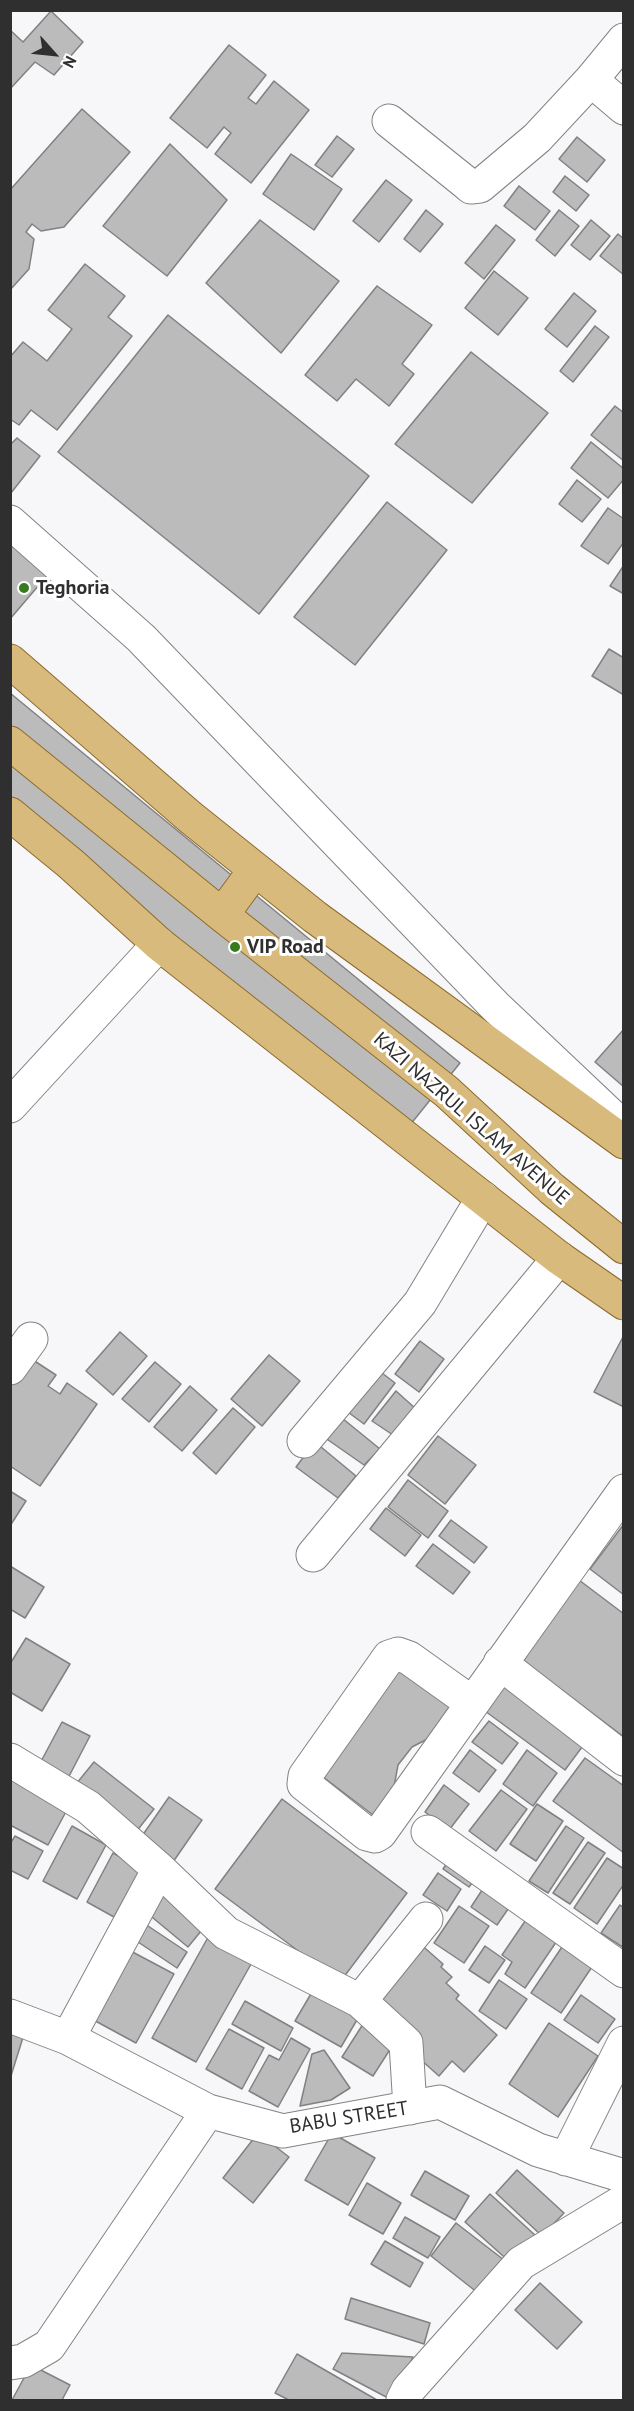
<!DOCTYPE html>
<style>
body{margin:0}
#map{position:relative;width:634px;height:2411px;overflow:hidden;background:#f7f7f9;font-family:"PT Sans",sans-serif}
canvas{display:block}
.frame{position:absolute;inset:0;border:12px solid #2f2f30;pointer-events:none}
.north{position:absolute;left:24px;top:24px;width:60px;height:60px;-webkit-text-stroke:4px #fff;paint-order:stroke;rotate:117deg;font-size:16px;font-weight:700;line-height:24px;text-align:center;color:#2f2f30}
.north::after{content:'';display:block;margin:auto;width:21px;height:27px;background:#2f2f30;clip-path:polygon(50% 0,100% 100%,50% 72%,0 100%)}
</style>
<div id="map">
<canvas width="634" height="2411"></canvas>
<div class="frame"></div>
<div class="north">N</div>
</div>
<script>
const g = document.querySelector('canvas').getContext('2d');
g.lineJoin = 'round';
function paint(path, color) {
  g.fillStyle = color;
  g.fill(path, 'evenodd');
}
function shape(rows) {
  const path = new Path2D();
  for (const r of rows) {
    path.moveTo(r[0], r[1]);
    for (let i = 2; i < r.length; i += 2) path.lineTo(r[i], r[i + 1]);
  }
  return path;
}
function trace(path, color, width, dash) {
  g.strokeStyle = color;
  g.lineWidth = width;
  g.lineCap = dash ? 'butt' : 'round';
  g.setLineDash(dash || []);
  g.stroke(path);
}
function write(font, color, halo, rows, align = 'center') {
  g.font = font + ' "PT Sans",sans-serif';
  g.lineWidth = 6;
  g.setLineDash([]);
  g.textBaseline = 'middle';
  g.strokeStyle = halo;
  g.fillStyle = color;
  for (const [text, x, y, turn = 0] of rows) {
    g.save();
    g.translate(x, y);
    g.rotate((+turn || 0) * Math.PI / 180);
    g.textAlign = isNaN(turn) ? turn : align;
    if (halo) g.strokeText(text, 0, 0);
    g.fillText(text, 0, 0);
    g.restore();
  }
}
const building = shape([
 [51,11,83,42,54,75,35,62,10,89,10,30,23,42,51,11],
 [229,45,266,75,248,98,256,104,274,81,309,110,251,183,215,154,231,133,224,127,207,148,170,118,229,45],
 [82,109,130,152,64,227,41,231,32,224,26,232,34,239,29,269,10,290,10,190,82,109],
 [337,136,354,149,332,177,315,165,337,136],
 [577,137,605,160,587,182,559,159,577,137],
 [170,144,227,200,167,276,103,226,170,144],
 [291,154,342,189,314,230,263,194,291,154],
 [565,176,589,195,576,211,553,192,565,176],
 [386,180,412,200,379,242,353,221,386,180],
 [519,186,550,211,535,230,504,206,519,186],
 [426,210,443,224,420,252,404,239,426,210],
 [559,210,579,226,555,256,536,240,559,210],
 [260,220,339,281,281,353,206,283,260,220],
 [591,220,610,236,590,260,571,245,591,220],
 [496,225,515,240,484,279,465,263,496,225],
 [618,234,624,239,624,275,600,256,618,234],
 [85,264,125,296,108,317,132,336,57,430,31,410,19,425,10,419,10,357,23,342,47,361,72,329,48,310,85,264],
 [494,271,528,298,498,335,465,308,494,271],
 [377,286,432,325,402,364,414,374,389,406,356,379,337,401,305,375,377,286],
 [574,293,596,311,567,347,545,329,574,293],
 [168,315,369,476,259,614,58,452,168,315],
 [595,326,609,337,573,382,560,371,595,326],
 [471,352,548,413,472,503,395,444,471,352],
 [615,406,624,413,624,461,591,435,615,406],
 [17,438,40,456,11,493,10,445,17,438],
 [591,442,624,469,624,479,608,498,571,468,591,442],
 [577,480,601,499,582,522,559,504,577,480],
 [387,502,447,550,355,665,294,617,387,502],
 [608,508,624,519,624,542,608,564,581,546,608,508],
 [10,511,63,557,10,619,10,511],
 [624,565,624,594,610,586,624,565],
 [609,649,624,658,624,695,592,676,609,649],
 [10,693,460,1063,393,1146,10,830,10,693],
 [624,1029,624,1087,595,1062,624,1029],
 [120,1332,147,1356,113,1395,86,1371,120,1332],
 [624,1335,624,1407,594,1392,624,1335],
 [420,1341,444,1359,419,1392,395,1374,420,1341],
 [269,1355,300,1381,262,1426,231,1399,269,1355],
 [30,1358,56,1375,48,1386,60,1394,67,1383,97,1404,40,1486,10,1466,10,1387,30,1358],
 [155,1362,181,1384,149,1422,122,1399,155,1362],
 [373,1366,395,1383,364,1424,341,1407,373,1366],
 [190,1386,217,1410,182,1451,154,1427,190,1386],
 [396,1391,416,1409,393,1435,372,1421,396,1391],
 [233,1408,255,1427,216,1474,193,1453,233,1408],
 [337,1414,380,1449,364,1465,321,1435,337,1414],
 [438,1436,476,1465,445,1504,408,1475,438,1436],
 [315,1442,356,1476,338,1498,296,1467,315,1442],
 [408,1480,448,1511,428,1538,388,1507,408,1480],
 [10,1491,26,1501,10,1526,10,1491],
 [386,1508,421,1535,405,1556,370,1529,386,1508],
 [451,1520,487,1547,474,1563,439,1536,451,1520],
 [624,1524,624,1595,590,1569,624,1524],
 [433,1544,470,1572,453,1594,416,1566,433,1544],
 [10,1566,44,1587,25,1618,10,1609,10,1566],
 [575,1577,624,1614,624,1737,516,1656,575,1577],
 [26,1638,70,1664,42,1711,10,1692,10,1664,26,1638],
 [395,1661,456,1709,437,1734,412,1747,398,1765,394,1787,373,1815,314,1770,395,1661],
 [506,1683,585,1743,565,1770,485,1711,506,1683],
 [489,1721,518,1743,502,1764,472,1742,489,1721],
 [62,1722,90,1736,66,1782,38,1767,62,1722],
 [470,1750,496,1770,479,1792,453,1773,470,1750],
 [527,1750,557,1773,533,1806,503,1784,527,1750],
 [585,1758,624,1786,624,1853,553,1801,585,1758],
 [94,1762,154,1809,132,1837,72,1789,94,1762],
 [10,1777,68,1808,48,1845,10,1825,10,1777],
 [444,1785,469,1804,449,1830,425,1812,444,1785],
 [501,1790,527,1809,496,1851,469,1831,501,1790],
 [169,1797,202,1820,173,1862,140,1839,169,1797],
 [282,1799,407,1893,340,1982,215,1889,282,1799],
 [537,1804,563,1821,536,1861,510,1844,537,1804],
 [72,1826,106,1845,77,1899,43,1881,72,1826],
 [566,1826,584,1838,548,1893,529,1881,566,1826],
 [15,1836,43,1851,28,1879,10,1870,10,1844,15,1836],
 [588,1842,605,1853,570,1904,553,1893,588,1842],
 [113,1853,141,1868,114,1917,87,1902,113,1853],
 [451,1857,478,1875,469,1887,443,1869,451,1857],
 [607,1858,624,1869,624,1884,597,1924,574,1908,607,1858],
 [438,1873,461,1889,447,1911,423,1895,438,1873],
 [488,1881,515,1899,497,1925,471,1907,488,1881],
 [158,1884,206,1925,188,1947,141,1908,158,1884],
 [620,1905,624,1908,624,1948,601,1933,620,1905],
 [459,1906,489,1926,464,1963,434,1943,459,1906],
 [534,1908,565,1929,525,1988,505,1974,512,1962,502,1955,534,1908],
 [142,1922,187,1952,177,1968,132,1938,142,1922],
 [211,1932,255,1957,196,2062,152,2038,211,1932],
 [570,1935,600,1955,561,2013,531,1993,570,1935],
 [418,1942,443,1964,441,1967,452,1977,446,1983,459,1995,456,1999,497,2035,464,2072,452,2061,439,2076,411,2051,369,1997,418,1942],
 [485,1946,505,1960,489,1983,469,1970,485,1946],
 [125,1948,174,1974,136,2043,88,2017,125,1948],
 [499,1980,527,1999,506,2029,479,2011,499,1980],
 [315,1987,361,2013,341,2047,295,2021,315,1987],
 [581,1995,615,2019,598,2043,564,2020,581,1995],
 [245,2001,293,2028,281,2051,232,2024,245,2001],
 [365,2021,396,2040,373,2076,342,2057,365,2021],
 [549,2023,598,2056,558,2117,509,2084,549,2023],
 [10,2027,25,2031,10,2079,10,2027],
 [229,2029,264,2048,242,2089,206,2069,229,2029],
 [291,2038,310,2049,278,2107,249,2091,269,2055,279,2060,291,2038],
 [324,2050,350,2088,331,2100,300,2106,312,2054,324,2050],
 [258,2133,289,2157,253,2203,223,2178,258,2133],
 [332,2133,375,2158,348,2205,305,2180,332,2133],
 [517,2170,564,2213,542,2236,496,2193,517,2170],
 [425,2171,469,2196,455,2220,411,2195,425,2171],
 [367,2183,401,2203,383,2234,349,2215,367,2183],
 [490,2194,536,2236,512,2264,465,2222,490,2194],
 [405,2217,440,2237,428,2258,393,2238,405,2217],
 [456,2223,504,2260,478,2293,431,2256,456,2223],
 [385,2241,423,2263,410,2287,371,2264,385,2241],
 [540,2283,582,2322,557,2349,515,2310,540,2283],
 [351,2298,430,2323,424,2344,345,2319,351,2298],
 [342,2353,413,2357,392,2400,333,2369,342,2353],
 [297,2354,377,2400,289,2400,275,2393,297,2354],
 [31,2365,70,2385,62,2400,12,2400,31,2365]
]);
paint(building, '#bbbbbc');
trace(building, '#818183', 1.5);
const street = shape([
 [624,40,591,80,624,108],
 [389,121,465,182,471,187,480,186,537,138,591,80],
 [10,1106,159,944],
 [10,1368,31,1339],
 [304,1441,420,1303,483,1198],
 [313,1555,559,1258],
 [500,1663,624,1759],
 [472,1703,409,1658,398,1654,389,1657,305,1776,304,1784,367,1834,375,1836,380,1833,624,1491],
 [10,1760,88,1807,159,1869,68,2038],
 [428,1832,624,1971],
 [159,1869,226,1933,360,2001,406,2043,410,2108],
 [360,2001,426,1919],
 [10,2016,68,2038,208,2111,283,2131,440,2102,538,2150,624,2176],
 [566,2159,624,2043],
 [10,2363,23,2361,49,2346,208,2111],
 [403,2400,408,2390,521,2263,624,2201]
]);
const secondary = shape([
 [10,522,141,638,495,1006,624,1128]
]);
const primary = shape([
 [10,661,190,817,315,917,624,1142],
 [10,743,222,915,447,1092,552,1189,624,1247],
 [10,814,71,864,159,944,559,1258,624,1303],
 [222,915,255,870]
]);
trace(street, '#838385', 35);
trace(secondary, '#838385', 35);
trace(primary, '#8d6b2a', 35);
trace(street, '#fff', 33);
trace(secondary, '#fff', 33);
trace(primary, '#d9ba7d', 33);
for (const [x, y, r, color] of [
 [24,588,6,"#377b1e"],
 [235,947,6,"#377b1e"]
]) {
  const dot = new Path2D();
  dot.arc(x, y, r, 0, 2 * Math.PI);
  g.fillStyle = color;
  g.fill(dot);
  trace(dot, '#fff', 2);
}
write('bold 20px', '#2f2f30', '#fff', [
 ["Teghoria",36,588],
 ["VIP Road",247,947]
], 'left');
write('20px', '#2f2f30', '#fff', [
 ["KAZI NAZRUL ISLAM AVENUE",471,1119,41],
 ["BABU STREET",349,2118,-9]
]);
</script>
